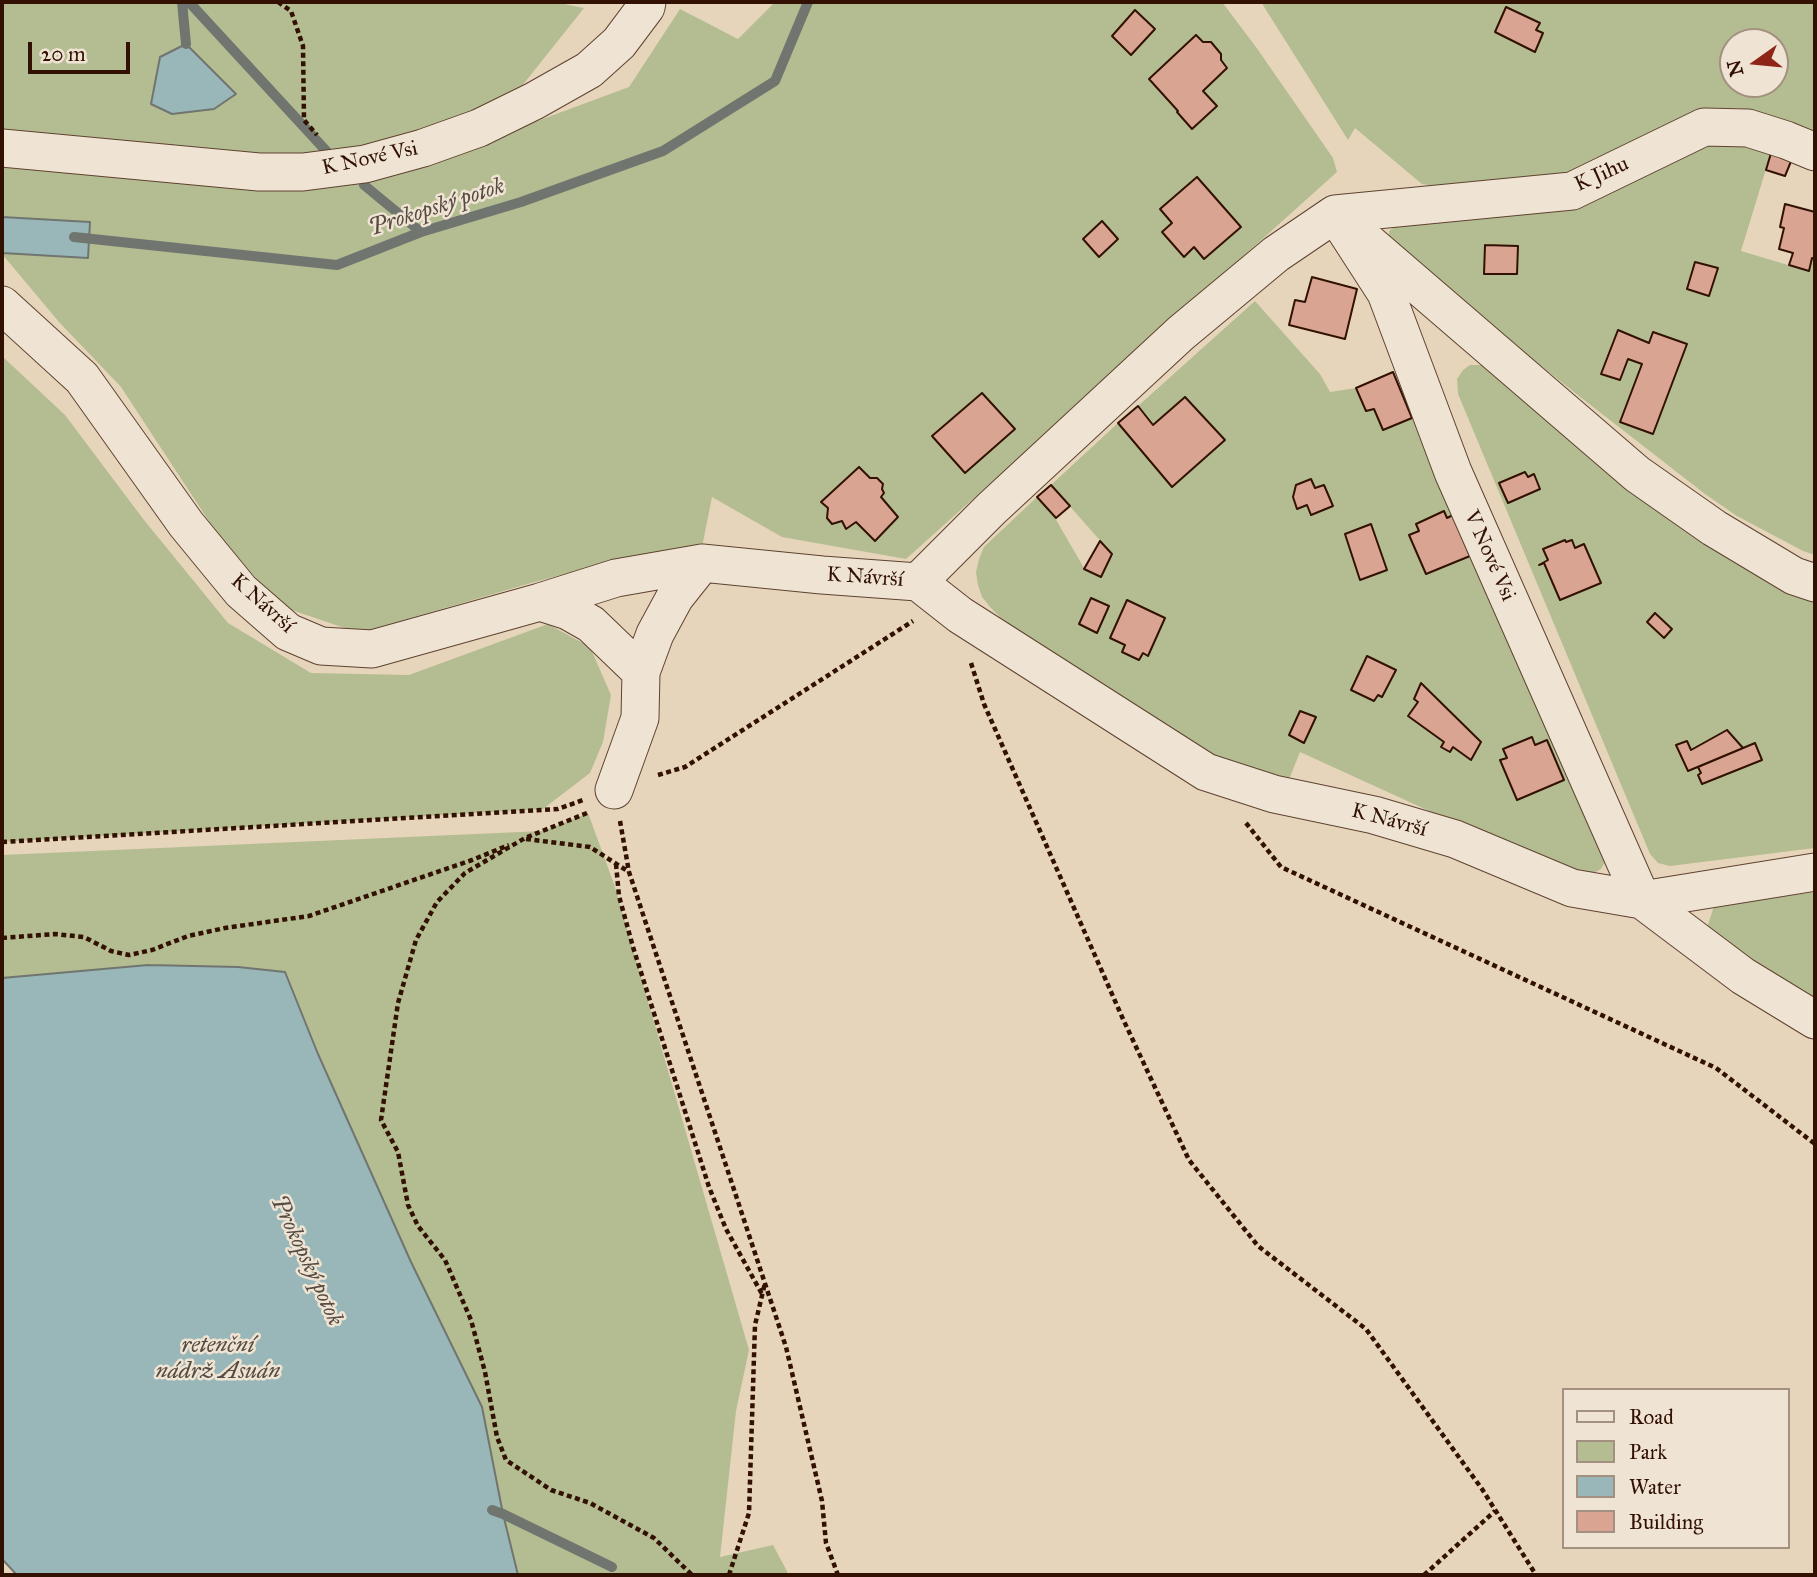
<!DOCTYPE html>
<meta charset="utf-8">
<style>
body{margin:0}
#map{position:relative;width:1817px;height:1577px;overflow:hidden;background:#e6d5bb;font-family:"IM FELL Great Primer",serif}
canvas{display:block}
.frame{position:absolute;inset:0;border:4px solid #321103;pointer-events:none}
.legend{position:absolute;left:1562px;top:1388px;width:228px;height:161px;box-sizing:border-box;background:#efe4d3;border:2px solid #a39080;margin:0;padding:9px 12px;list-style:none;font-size:21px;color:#321103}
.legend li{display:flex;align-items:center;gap:14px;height:35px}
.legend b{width:35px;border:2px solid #a39080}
.north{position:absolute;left:1719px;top:28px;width:70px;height:70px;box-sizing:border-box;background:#efe4d3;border:2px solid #a39080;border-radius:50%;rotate:255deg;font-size:19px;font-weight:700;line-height:28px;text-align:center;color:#321103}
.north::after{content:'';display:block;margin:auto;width:24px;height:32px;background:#8f2418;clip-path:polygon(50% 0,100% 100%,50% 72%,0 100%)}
.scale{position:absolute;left:28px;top:42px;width:102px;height:32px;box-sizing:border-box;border:4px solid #321103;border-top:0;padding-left:9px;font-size:21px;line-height:24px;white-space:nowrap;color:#321103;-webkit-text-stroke:5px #efe4d3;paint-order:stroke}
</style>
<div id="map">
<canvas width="1817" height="1577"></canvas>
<div class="frame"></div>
<ul class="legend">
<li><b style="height:9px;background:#efe4d3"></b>Road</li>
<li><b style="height:19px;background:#b4bd91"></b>Park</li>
<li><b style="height:19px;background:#99b7b8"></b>Water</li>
<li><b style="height:19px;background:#d9a592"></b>Building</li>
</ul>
<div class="north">N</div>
<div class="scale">20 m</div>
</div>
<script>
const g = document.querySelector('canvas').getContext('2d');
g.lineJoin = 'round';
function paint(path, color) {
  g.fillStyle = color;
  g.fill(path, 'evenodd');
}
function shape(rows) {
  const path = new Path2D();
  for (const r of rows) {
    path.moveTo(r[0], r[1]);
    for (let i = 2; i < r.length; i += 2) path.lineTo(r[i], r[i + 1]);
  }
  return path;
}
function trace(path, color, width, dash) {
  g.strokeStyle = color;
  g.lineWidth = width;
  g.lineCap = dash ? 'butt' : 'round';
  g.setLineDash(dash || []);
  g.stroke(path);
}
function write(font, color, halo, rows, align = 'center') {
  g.font = font + ' "IM FELL Great Primer",serif';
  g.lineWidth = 5;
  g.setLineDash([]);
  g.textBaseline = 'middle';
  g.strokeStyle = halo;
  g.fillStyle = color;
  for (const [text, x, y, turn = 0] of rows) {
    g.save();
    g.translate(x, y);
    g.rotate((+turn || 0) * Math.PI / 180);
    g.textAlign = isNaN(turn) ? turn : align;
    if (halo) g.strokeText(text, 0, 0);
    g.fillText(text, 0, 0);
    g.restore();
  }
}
paint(shape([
 [2,2,554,2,584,8,498,116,497,132,540,120,629,87,680,9,738,39,775,2,1222,2,1256,47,1333,158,1337,172,906,559,782,537,712,497,702,547,624,558,531,583,359,633,280,606,216,532,121,387,59,322,2,254],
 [1196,35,1203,42,1211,42,1221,60,1203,91,1216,106,1177,112,1178,111,1149,79],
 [1197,177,1240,227,1204,259,1194,247,1183,256,1162,233,1172,223,1160,209],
 [1102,221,1118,239,1099,257,1083,239],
 [982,393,1014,429,965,473,932,436],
 [859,467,870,478,877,478,883,484,882,489,884,493,881,497,898,517,875,541,856,522,842,521,831,523,827,518,828,508,822,503],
 [1261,2,1815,2,1815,145,1765,114,1740,108,1711,109,1588,177,1459,190,1422,184,1355,128,1348,140],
 [1506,8,1540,23,1536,30,1543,33,1534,51,1495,31],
 [1733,42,1775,42,1775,84,1733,84],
 [1697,137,1774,143,1741,251,1808,271,1812,258,1815,259,1815,555,1803,551,1737,516,1705,494,1579,396,1396,250,1389,237,1389,231,1402,222],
 [1485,245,1517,246,1517,274,1484,273],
 [1695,262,1717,269,1709,296,1687,289],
 [1653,332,1687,344,1653,434,1620,422,1642,364,1628,359,1620,380,1602,374,1649,343],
 [1255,301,1320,374,1330,392,1356,388,1366,411,1374,409,1383,430,1426,412,1608,856,1601,869,1588,876,1449,820,1300,752,1286,787,1189,749,1061,664,1000,617,990,607,982,597,978,585,976,572,979,559,984,547,1037,497,1055,518,1084,568,1101,577,1112,554,1051,485,1118,423,1172,487,1224,440,1185,397,1153,425,1138,406],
 [1311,479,1315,488,1324,485,1333,506,1311,515,1307,505,1297,508,1296,485],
 [1444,512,1447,518,1453,516,1470,556,1426,574,1410,535,1419,531,1416,524],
 [1371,525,1387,570,1360,580,1345,534],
 [1091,598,1109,606,1097,633,1079,624],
 [1127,601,1165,618,1148,655,1143,653,1139,660,1122,652,1125,645,1111,638],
 [1368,656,1381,697,1378,695,1374,701,1351,690],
 [1422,683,1481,742,1471,759,1453,747,1449,752,1442,747,1444,742,1408,717,1418,702,1414,699],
 [1531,737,1535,745,1547,740,1564,780,1517,800,1501,760,1507,758,1503,749],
 [2,356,65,415,144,520,228,623,311,673,409,675,548,624,590,647,611,695,603,742,590,773,543,809,2,842],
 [1470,365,1481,365,1491,370,1604,470,1673,521,1815,597,1815,848,1670,866,1658,863,1650,854,1458,394,1457,379,1463,370],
 [1525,472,1528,477,1534,474,1540,489,1508,503,1500,483],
 [1565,540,1566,542,1572,540,1575,548,1584,544,1600,583,1560,600,1543,562,1548,560,1543,550],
 [1727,730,1743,748,1755,743,1762,760,1702,784,1698,775,1701,773,1698,767,1687,771,1676,746,1687,741,1691,750],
 [588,813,614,884,749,1350,736,1411,720,1557,773,1545,789,1575,518,1575,503,1514,482,1407,411,1262,318,1054,285,972,238,967,148,965,2,978,2,855,543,831],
 [1815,892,1815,1013,1701,946,1714,906]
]), '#b4bd91');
const water = shape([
 [186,44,236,94,214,109,172,114,151,104,160,57,186,44],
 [2,217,90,222,88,258,2,253,2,217],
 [148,965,238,967,285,972,318,1054,411,1262,482,1407,503,1514,518,1575,17,1575,2,1559,2,978,148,965]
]);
paint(water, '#99b7b8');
trace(water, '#707570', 2);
trace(shape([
 [182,2,186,44],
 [189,2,329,154],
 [364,185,421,232],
 [74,237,337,265,421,232,521,202,663,151,775,81,808,2],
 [492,1510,503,1514,612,1567]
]), '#707570', 10);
const building = shape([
 [1506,7,1540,23,1536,30,1543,33,1535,52,1495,32,1506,7],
 [1135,10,1155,29,1131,55,1112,36,1135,10],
 [1196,35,1203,42,1211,42,1221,54,1221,60,1227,68,1203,91,1217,106,1192,129,1177,112,1178,111,1149,79,1196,35],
 [1774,143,1794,154,1785,176,1766,170,1774,143],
 [1197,177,1241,227,1204,259,1194,247,1184,257,1162,232,1172,223,1160,209,1197,177],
 [1785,204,1815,212,1815,259,1812,258,1809,271,1789,265,1793,253,1779,249,1784,228,1780,227,1785,204],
 [1102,221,1118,239,1099,257,1083,239,1102,221],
 [1485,245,1518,246,1517,274,1484,274,1485,245],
 [1695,262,1718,268,1709,296,1687,289,1695,262],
 [1312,277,1357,289,1345,339,1289,325,1295,300,1305,302,1312,277],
 [1618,330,1649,343,1653,332,1687,344,1653,434,1620,422,1642,364,1628,359,1620,380,1601,374,1618,330],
 [1393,372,1412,418,1383,430,1374,409,1366,411,1356,388,1393,372],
 [982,393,1015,429,965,473,932,436,982,393],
 [1185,397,1225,440,1172,487,1118,423,1138,406,1153,425,1185,397],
 [859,467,870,478,877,478,883,484,882,489,884,493,881,497,898,517,875,541,856,522,846,529,842,521,832,524,827,518,828,508,821,502,859,467],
 [1525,472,1528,477,1534,474,1540,489,1508,503,1499,483,1525,472],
 [1311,479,1315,488,1324,485,1333,506,1311,515,1307,505,1297,509,1293,497,1296,485,1311,479],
 [1051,485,1070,506,1056,518,1037,497,1051,485],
 [1444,511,1447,518,1453,515,1470,556,1426,574,1409,535,1419,531,1416,524,1444,511],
 [1371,524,1387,570,1360,580,1345,534,1371,524],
 [1565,540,1566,542,1572,540,1575,548,1584,544,1601,583,1560,600,1544,563,1539,565,1548,560,1543,549,1565,540],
 [1100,541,1112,554,1101,577,1084,569,1100,541],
 [1091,598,1109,606,1097,633,1079,624,1091,598],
 [1127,600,1165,618,1148,656,1143,653,1139,660,1122,652,1125,645,1110,638,1127,600],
 [1655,613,1672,629,1664,638,1647,622,1655,613],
 [1367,656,1396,670,1382,697,1378,695,1374,701,1351,690,1367,656],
 [1421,683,1481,742,1471,760,1453,747,1450,752,1441,747,1444,742,1408,716,1418,702,1414,699,1421,683],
 [1300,711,1316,717,1304,743,1289,735,1300,711],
 [1727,730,1743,748,1688,771,1676,745,1687,741,1691,750,1727,730],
 [1532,737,1535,745,1547,740,1564,780,1517,800,1500,760,1507,758,1503,749,1532,737],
 [1755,743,1762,760,1702,784,1698,775,1701,773,1698,767,1755,743]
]);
paint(building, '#d9a592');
trace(building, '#321103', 2);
const minor = shape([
 [2,148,259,172,303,172,365,164,423,148,479,128,534,101,589,70,619,43,646,7,647,2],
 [1335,214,1572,191,1704,127,1748,128,1786,140,1815,152],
 [1364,239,1637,474,1714,528,1794,576,1815,583],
 [2,305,82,378,186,524,241,591,288,632,321,646,372,649,540,602,616,578,702,563,822,575,918,582,960,615,1206,772,1274,794,1374,815,1455,839,1572,888,1642,900,1815,872],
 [918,582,991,509,1181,333,1276,254,1335,214,1386,293,1453,472,1642,900,1743,976,1815,1020],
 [540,602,568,611,591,624,641,672],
 [614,790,640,718,641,672,655,634,675,597,702,563]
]);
trace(minor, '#5f4231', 39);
trace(shape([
 [278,2,291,11,303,46,304,120,317,135],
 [971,663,984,704,1123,1019,1189,1160,1258,1246,1366,1329,1482,1489,1536,1575],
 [658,775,685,767,913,621],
 [587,813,525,838,465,873,437,902,416,940,398,1003,381,1120,398,1152,408,1205,418,1226,445,1260,471,1320,485,1372,497,1437,506,1460,551,1490,590,1503,654,1538,692,1575],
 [620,821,629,872,786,1347,822,1501,826,1543,838,1575],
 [1246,823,1281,867,1716,1068,1815,1144],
 [526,839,590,847,629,872],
 [2,842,558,809,583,800],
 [616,864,619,896,633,947,709,1187,726,1229,762,1294],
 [2,938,55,934,84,937,111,951,129,955,152,950,188,936,225,928,309,916,472,860,509,845],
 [729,1575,749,1513,755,1325,765,1283],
 [1424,1575,1495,1511]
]), '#321103', 4.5, [5, 3.5]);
trace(minor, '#efe4d3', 37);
write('21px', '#321103', '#efe4d3', [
 ["K Nové Vsi",370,159,-12],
 ["K Jihu",1602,175,-24],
 ["V Nové Vsi",1489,556,66],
 ["K Návrší",865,578,4],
 ["K Návrší",262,604,42],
 ["K Návrší",1389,821,15]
]);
write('italic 23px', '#564b42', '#efe4d3', [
 ["Prokopský potok",437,208,-18],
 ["Prokopský potok",306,1261,65],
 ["retenční",218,1346],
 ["nádrž Asuán",218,1372]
]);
</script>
